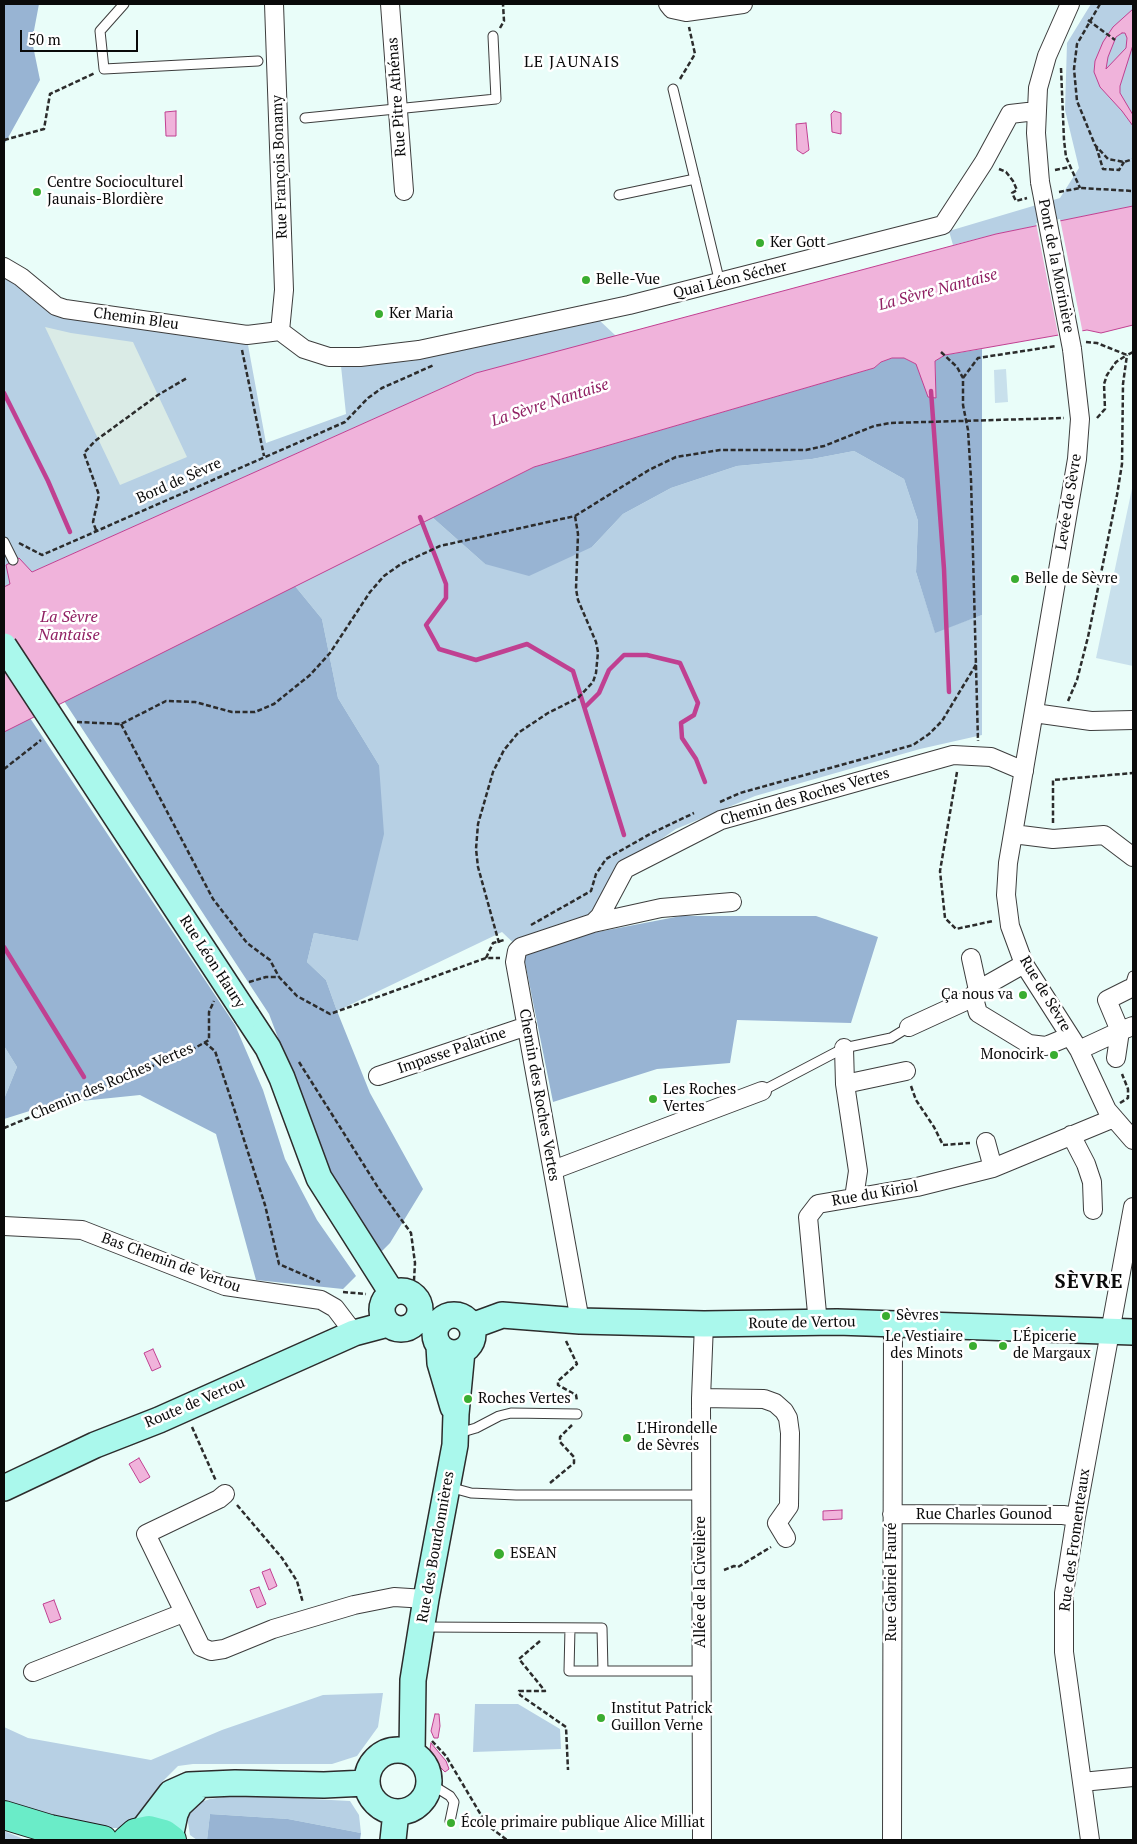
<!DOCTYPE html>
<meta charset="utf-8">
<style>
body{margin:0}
#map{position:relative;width:1137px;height:1844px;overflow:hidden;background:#e9fdf9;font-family:"PT Serif",serif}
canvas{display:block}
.frame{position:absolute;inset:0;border:5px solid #0a0a0a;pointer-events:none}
.scale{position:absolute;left:20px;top:30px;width:118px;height:22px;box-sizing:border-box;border:2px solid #0a0a0a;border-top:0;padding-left:6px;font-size:15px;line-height:18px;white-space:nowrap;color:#0a0a0a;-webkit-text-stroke:4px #fff;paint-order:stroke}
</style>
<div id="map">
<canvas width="1137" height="1844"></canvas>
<div class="frame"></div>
<div class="scale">50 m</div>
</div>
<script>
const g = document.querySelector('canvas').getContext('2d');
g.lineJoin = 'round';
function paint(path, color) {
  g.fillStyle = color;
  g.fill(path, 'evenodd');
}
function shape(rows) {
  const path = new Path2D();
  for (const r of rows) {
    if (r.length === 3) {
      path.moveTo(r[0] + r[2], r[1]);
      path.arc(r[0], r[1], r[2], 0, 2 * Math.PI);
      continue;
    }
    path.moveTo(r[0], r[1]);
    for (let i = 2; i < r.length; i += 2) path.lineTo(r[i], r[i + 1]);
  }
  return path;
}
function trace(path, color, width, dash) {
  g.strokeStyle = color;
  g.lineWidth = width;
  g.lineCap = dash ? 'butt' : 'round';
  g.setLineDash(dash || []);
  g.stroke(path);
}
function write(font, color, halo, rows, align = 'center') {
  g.font = font + ' "PT Serif",serif';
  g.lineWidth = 5;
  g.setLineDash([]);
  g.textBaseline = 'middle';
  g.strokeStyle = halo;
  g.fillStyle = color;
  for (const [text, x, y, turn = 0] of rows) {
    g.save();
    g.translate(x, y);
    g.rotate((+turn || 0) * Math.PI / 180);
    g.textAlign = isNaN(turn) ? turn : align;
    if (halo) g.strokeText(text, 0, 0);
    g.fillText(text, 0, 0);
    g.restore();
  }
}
paint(shape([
 [1091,4,1133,4,1133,206,996,234,953,245,949,231,1060,198,1079,168,1065,110,1067,43],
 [4,276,37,299,248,345,266,443,346,414,341,366,412,361,598,319,616,336,476,373,32,572,4,587],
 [854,451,904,479,918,521,916,572,935,632,982,615,982,735,920,749,755,796,676,829,623,865,590,913,594,933,523,952,502,932,337,1011,326,980,307,962,314,933,358,941,379,765,338,698,322,619,295,586,432,517,485,564,592,547,623,514,671,488,737,466,812,459],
 [4,1046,17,1067,4,1099],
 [383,1693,378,1727,357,1756,332,1764,193,1764,178,1766,162,1782,139,1815,118,1828,92,1828,4,1801,4,1727,28,1738,151,1760,222,1730,323,1695],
 [475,1704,518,1704,560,1729,561,1749,473,1752],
 [237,1795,350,1801,359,1815,361,1833,288,1819,210,1814,207,1840,197,1840,190,1835,187,1816,192,1805,210,1799],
 [4,1831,26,1840,4,1840]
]), '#b7d0e4');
paint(shape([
 [4,4,39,4,32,41,40,80,4,145],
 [982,349,982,615,935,633,916,572,918,521,904,479,854,451,812,459,737,466,671,488,623,514,592,547,529,576,485,564,432,517,534,467,874,368,881,362,892,358,904,358,916,364,936,398,935,361,945,355],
 [295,586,322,619,338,698,379,765,384,834,358,941,314,933,307,962,326,980,337,1011,370,1093,423,1189,390,1243,377,1256,331,1178,269,1014,64,701],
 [30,718,235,1025,263,1090,285,1159,317,1220,356,1276,343,1289,256,1280,216,1134,140,1095,52,1104,4,1119,4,1099,17,1067,4,1046,4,732],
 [681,916,816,916,878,937,851,1023,737,1020,730,1063,657,1069,553,1102,523,952,582,935],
 [210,1814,288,1819,361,1833,360,1840,207,1840]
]), '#98b4d3');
paint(shape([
 [1006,369,1008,402,995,403,994,370],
 [1133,484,1133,666,1096,658]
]), '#c8e0ec');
paint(shape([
 [45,327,71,333,133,342,187,457,120,485]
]), '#daebe6');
const water = shape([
 [1133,9,1133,45,1120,86,1120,93,1133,115,1133,126,1122,111,1100,87,1094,72,1095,61,1103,42,1113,27,1133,9],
 [1122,33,1125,33,1127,38,1126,48,1106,69,1108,57,1116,37,1122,33],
 [176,111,176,136,166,136,165,112,176,111],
 [834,111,841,113,841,134,832,132,831,114,834,111],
 [806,123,809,150,803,154,797,150,796,124,806,123],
 [1133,206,1133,325,1101,333,1087,330,945,355,935,361,936,398,928,397,916,364,904,358,892,358,881,362,874,368,534,467,4,732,4,587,10,584,6,565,19,558,32,572,476,373,996,234,1133,206],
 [153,1349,161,1367,152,1371,144,1353,153,1349],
 [139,1458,150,1477,140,1483,129,1464,139,1458],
 [842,1510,842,1519,823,1520,823,1511,842,1510],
 [270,1569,277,1586,269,1590,262,1572,270,1569],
 [259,1587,266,1604,257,1608,250,1590,259,1587],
 [54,1600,61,1619,50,1623,43,1604,54,1600],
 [435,1714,439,1714,440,1726,438,1738,434,1738,431,1731,435,1714],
 [431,1743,446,1761,449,1769,445,1772,436,1763,430,1749,431,1743]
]);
paint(water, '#f0b3db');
trace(water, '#c04091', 1);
paint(shape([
 [1060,219,1083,334,1059,339,1036,223]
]), '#e9fdf9');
trace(shape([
 [931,391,944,569,949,692],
 [4,393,48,481,70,532],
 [420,517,446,584,446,598,426,625,439,649,476,660,527,644,573,671,624,835],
 [586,706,599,693,609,670,624,655,647,655,680,663,698,703,694,715,681,723,682,738,696,759,705,782],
 [4,947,84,1077]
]), '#c04091', 4.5);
const lane = shape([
 [124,4,100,31,104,69,258,61],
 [673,89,720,283],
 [305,118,496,99,493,36],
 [619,195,695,179],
 [4,542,13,560],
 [1129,989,1133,976],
 [762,1091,844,1048,891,1038,909,1027],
 [459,1433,476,1428,499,1416,511,1413,577,1414],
 [449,1487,471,1493,516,1495,701,1495],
 [424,1627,602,1628,603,1671],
 [570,1628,569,1671,701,1671],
 [429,1783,450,1796,454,1802,450,1821]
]);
const street = shape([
 [274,4,284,290,280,331],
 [390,4,404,191],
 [668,4,672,9,686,12,743,4],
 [1040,182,1036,133,1038,88,1047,56,1070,4],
 [4,267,21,277,56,306,65,309,247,335,280,331],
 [280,331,304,349,329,357,360,357,419,350,629,305,943,225,984,162,1010,114,1036,111],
 [1072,349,1080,419,1077,459,1008,863,1006,895,1010,926,1024,964,1079,1050,1107,1110,1133,1140],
 [1034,713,1091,721,1133,720],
 [1013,834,1053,839,1104,835,1133,857],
 [593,923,661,908,732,902],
 [971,958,978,990,975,1002,978,1013,1029,1044,1046,1046,1070,1036],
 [909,1027,970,999,978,990,1024,964],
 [844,1048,845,1084,858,1171,854,1198],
 [1079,1050,1120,1031,1107,1000,1129,989],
 [1116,1058,1120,1031,1133,1026],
 [378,1076,527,1026],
 [845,1084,906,1071],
 [1071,1135,1086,1164,1092,1182,1093,1210],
 [986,1142,993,1168],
 [553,1170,762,1091],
 [4,1226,82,1230,225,1286,321,1300,335,1308,354,1333],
 [580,1321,515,962,517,951,521,947,593,923,600,916,625,869,721,820,953,755,991,757,1024,771],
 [818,1324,808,1217,818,1204,917,1187,993,1168,1114,1118],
 [701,1398,764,1399,775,1403,784,1411,788,1418,790,1433,789,1506,777,1523,786,1538],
 [225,1494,219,1499,146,1534,201,1647,211,1651,224,1649,273,1629,354,1605,394,1597,426,1599],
 [892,1514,1063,1515,1076,1517],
 [33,1672,183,1613],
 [1082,1782,1133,1777],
 [702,1840,701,1398,704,1324],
 [892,1840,893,1323],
 [1090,1840,1064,1652,1064,1593,1076,1517,1133,1207]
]);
const secondary = shape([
 [247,1016,268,1048,282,1078,319,1178,392,1293],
 [401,1310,19],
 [454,1334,19],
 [472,1326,502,1315,580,1321,704,1324,837,1322,1133,1332],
 [439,1346,440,1363,453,1407],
 [4,1488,95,1445,159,1420,354,1333,388,1324],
 [398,1781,31],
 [412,1753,413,1680,426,1599,455,1445,456,1414,462,1351],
 [142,1831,171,1793,189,1785,235,1783,324,1785,366,1783],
 [170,1838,175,1814,179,1805,194,1791],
 [393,1840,396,1812]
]);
const primary = shape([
 [4,1815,50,1829,103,1840],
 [127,1840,135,1833,149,1830,164,1834,172,1840]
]);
trace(lane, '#3d3d3d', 11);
trace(street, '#3d3d3d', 20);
trace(secondary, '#2c2c2c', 28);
trace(primary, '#1b1b1b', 30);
trace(shape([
 [1100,4,1077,44,1074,69,1077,101,1095,145,1108,159,1124,162,1133,159],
 [1088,20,1115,40],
 [500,28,504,21,503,4],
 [1061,68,1064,140,1066,157,1080,188],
 [680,79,695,54,689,27],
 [4,140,44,129,50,94,95,73],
 [1096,146,1103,169,1119,170,1124,162],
 [999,169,1006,172,1013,181,1017,190,1012,193,1016,201,1027,198],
 [1055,170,1070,167],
 [1059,192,1080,188,1133,191],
 [1086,342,1097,343,1127,355,1133,352],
 [242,350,264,456],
 [941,352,957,367,963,378,963,405,968,430,971,479,978,741],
 [963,378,978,358,1056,346],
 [1097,418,1105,409,1104,384,1107,375,1116,362,1127,355],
 [96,530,93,522,99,495,84,453,95,441,158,395,187,378],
 [19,543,42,555,345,422,368,398,382,388,434,365],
 [1068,701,1077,680,1088,637,1117,495,1122,464,1123,384,1127,355],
 [77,722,121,724,166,701,195,702,232,712,255,712,274,704,310,675,330,653,370,592,384,576,401,564,440,546,575,516,649,470,676,457,720,450,806,450,824,446,874,426,890,423,1064,418],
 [121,724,213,899,247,943,270,960,279,977],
 [4,769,41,740],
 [957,772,940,871,945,918,956,929,993,921],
 [720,802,740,793,913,745,929,734,942,721,977,663],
 [1053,823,1053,780,1133,773],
 [531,925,591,891,596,874,606,859,650,834,694,813],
 [499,943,478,867,476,849,478,824,493,772,504,750,518,733,548,713,578,698,593,682,596,673,598,652,596,642,578,600,576,589,578,534,575,516],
 [486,958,493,943,504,940],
 [249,982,266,977,279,977,297,996,330,1014,486,958,500,958],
 [204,1042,215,1051,228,1090,265,1205,279,1264,320,1282],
 [299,1062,379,1189,411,1233,415,1263,413,1297],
 [911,1086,916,1100,934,1127,943,1145,970,1143],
 [1120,1103,1128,1098,1128,1089,1122,1074],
 [4,1128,193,1049,209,1040,209,1012,214,1001],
 [343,1292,366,1294],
 [566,1341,577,1364,558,1381,558,1385,576,1395,577,1401],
 [192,1427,216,1481],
 [550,1483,574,1463,574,1457,560,1442,560,1437,572,1425],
 [237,1505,282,1558,297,1581,303,1603],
 [724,1570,734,1566,738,1567,771,1547],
 [540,1641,519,1659,545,1691,519,1691,520,1695,566,1727,568,1770],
 [432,1741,446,1756,487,1825,507,1840]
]), '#2c2c2c', 2.5, [5, 2.5]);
trace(lane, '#fff', 9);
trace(street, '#fff', 18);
trace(secondary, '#aaf8ec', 25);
trace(primary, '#6aecc8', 28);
const streetBridge = shape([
 [1040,182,1072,349]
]);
const secondaryBridge = shape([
 [4,646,247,1016]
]);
trace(streetBridge, '#3d3d3d', 20, []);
trace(secondaryBridge, '#2c2c2c', 28, []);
trace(streetBridge, '#fff', 18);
trace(secondaryBridge, '#aaf8ec', 25);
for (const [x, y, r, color] of [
 [37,192,5,"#3aad30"],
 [760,243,5,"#3aad30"],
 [586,280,5,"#3aad30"],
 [379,314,5,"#3aad30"],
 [1015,579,5,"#3aad30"],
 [1023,995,5,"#3aad30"],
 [1054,1055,5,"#3aad30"],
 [653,1099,5,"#3aad30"],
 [886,1316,5,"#3aad30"],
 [973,1346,5,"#3aad30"],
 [1003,1346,5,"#3aad30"],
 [468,1399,5,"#3aad30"],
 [627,1438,5,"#3aad30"],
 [499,1554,6,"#3aad30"],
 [601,1718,5,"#3aad30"],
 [451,1823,5,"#3aad30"]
]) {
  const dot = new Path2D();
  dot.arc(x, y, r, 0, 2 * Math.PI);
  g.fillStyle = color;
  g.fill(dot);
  trace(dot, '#fff', 2);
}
write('15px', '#0a0a0a', '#fff', [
 ["Rue Pitre Athénas",397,97,-94],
 ["Rue François Bonamy",280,167,-92],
 ["Pont de la Morinière",1056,266,79],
 ["Quai Léon Sécher",730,280,-14],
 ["Chemin Bleu",136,319,8],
 ["Bord de Sèvre",179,481,-24],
 ["Levée de Sèvre",1069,502,-81],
 ["Chemin des Roches Vertes",805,797,-16],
 ["Rue Léon Haury",212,962,57],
 ["Rue de Sèvre",1045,994,59],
 ["Impasse Palatine",452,1051,-19],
 ["Chemin des Roches Vertes",112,1082,-23],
 ["Chemin des Roches Vertes",539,1095,80],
 ["Rue du Kiriol",875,1194,-10],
 ["Bas Chemin de Vertou",171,1263,20],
 ["Route de Vertou",802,1323,-1],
 ["Route de Vertou",195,1403,-23],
 ["Rue Charles Gounod",984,1515],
 ["Rue des Fromenteaux",1075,1540,-82],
 ["Rue des Bourdonnières",436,1547,-80],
 ["Allée de la Civelière",701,1582,-90],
 ["Rue Gabriel Fauré",892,1582,-90]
]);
write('15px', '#0a0a0a', '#fff', [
 ["Centre Socioculturel",47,183],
 ["Jaunais-Blordière",47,200],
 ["Ker Gott",770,243],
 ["Belle-Vue",596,280],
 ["Ker Maria",389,314],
 ["Belle de Sèvre",1025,579],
 ["Ça nous va",1013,995,"right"],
 ["Monocirk",1044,1055,"right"],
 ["Les Roches",663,1090],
 ["Vertes",663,1107],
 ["Sèvres",896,1316],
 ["Le Vestiaire",963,1337,"right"],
 ["des Minots",963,1354,"right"],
 ["L'Épicerie",1013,1337],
 ["de Margaux",1013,1354],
 ["Roches Vertes",478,1399],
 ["L'Hirondelle",637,1429],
 ["de Sèvres",637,1446],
 ["ESEAN",510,1554],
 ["Institut Patrick",611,1709],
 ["Guillon Verne",611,1726],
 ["École primaire publique Alice Milliat",461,1823]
], 'left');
g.letterSpacing = '1px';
write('16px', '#0a0a0a', '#fff', [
 ["LE JAUNAIS",572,62]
]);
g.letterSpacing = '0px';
write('italic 16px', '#902063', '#fff', [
 ["La Sèvre Nantaise",938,290,-15],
 ["La Sèvre Nantaise",550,403,-18],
 ["La Sèvre",69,617],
 ["Nantaise",69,635]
]);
g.letterSpacing = '1px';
write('bold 20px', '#0a0a0a', '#fff', [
 ["SÈVRE",1089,1282]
]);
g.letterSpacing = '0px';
</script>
